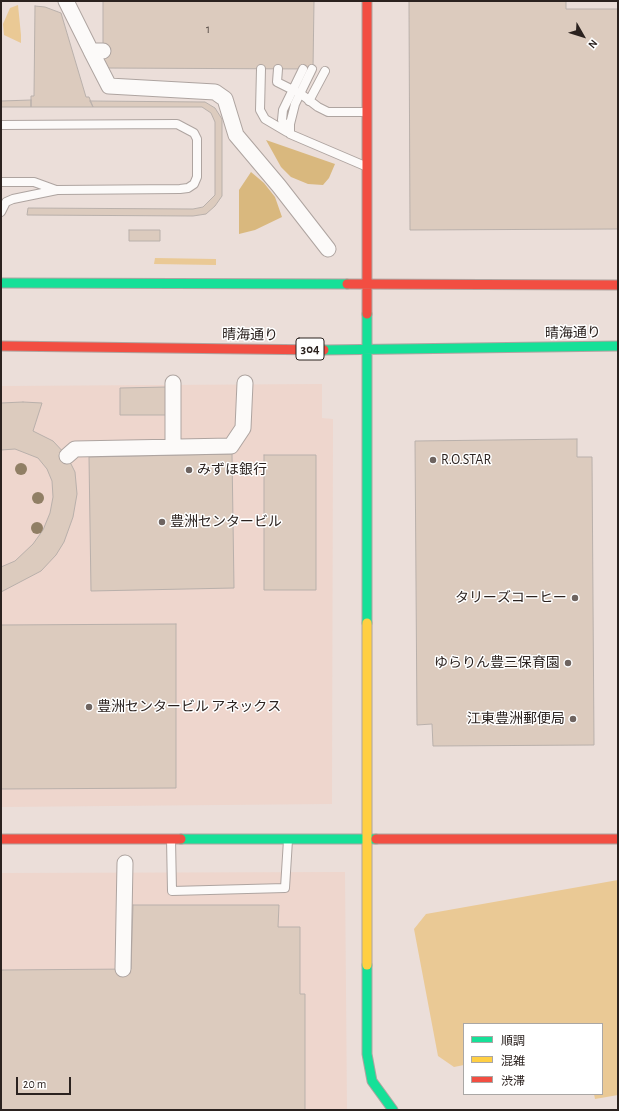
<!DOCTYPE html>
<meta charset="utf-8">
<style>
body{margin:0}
#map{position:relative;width:619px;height:1111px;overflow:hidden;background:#ebded9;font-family:"Alegreya Sans","Noto Sans JP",sans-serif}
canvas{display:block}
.frame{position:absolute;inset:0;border:2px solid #2b221f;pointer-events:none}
.legend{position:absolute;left:463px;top:1023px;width:140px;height:72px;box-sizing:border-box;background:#fff;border:1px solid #aaa7a5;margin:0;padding:5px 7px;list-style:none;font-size:12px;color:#2b221f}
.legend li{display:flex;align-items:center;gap:8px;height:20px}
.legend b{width:20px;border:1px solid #aaa7a5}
.north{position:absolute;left:563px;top:16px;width:40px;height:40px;-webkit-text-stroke:3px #fff;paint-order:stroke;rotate:129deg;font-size:11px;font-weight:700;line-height:16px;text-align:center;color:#2b221f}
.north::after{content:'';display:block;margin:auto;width:14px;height:18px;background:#2b221f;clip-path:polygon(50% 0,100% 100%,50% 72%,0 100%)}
.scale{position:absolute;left:16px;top:1077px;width:55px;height:18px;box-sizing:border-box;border:2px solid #2b221f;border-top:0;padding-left:5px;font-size:12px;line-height:14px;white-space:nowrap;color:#2b221f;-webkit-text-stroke:3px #fff;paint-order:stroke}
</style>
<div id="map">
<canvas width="619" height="1111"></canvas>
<div class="frame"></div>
<ul class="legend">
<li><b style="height:5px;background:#16e098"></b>順調</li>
<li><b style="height:5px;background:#ffcf43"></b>混雑</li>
<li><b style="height:5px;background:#f24e42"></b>渋滞</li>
</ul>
<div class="north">N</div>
<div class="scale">20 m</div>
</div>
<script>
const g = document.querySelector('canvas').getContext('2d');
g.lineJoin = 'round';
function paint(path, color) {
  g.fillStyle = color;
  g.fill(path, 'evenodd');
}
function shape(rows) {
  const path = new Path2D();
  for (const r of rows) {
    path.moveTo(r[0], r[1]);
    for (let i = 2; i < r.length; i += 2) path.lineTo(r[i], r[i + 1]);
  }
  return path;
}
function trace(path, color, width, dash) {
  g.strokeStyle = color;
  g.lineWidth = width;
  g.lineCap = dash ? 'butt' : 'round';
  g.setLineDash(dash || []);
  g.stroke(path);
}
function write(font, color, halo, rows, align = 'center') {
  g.font = font + ' "Alegreya Sans","Noto Sans JP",sans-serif';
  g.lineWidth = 3;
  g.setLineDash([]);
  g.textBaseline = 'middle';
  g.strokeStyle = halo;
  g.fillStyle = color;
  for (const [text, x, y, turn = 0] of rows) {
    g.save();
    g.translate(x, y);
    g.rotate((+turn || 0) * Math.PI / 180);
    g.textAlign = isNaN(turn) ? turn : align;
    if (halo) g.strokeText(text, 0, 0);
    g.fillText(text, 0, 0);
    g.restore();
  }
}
paint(shape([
 [322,384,322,418,333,419,332,804,1,807,1,386],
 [345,872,347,1110,1,1110,1,873]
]), '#eed6cd');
paint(shape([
 [18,5,21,35,21,43,4,35,3,24,10,8],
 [155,258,216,259,216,265,154,264],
 [618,880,618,1095,595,1099,594,1094,602,1094,602,1024,464,1024,464,1065,454,1067,438,1056,414,929,426,914]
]), '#eac995');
paint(shape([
 [266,140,335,164,329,178,323,185,308,184,291,177,281,167],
 [251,172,264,183,275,197,282,217,255,230,239,234,239,190]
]), '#d9b87e');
const building = shape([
 [103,1,314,1,313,69,103,68,103,1],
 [409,1,566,1,566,9,618,9,618,229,410,230,409,1],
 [35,6,45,7,61,13,86,97,89,97,93,107,31,107,31,96,34,96,35,6],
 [31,100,31,107,1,107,1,101,31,100],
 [90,101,205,102,215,108,222,119,222,196,215,206,206,214,193,216,27,215,28,208,193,209,203,207,215,195,215,122,211,113,202,107,93,107,90,101],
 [129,230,160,230,160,241,129,241,129,230],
 [167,387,167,415,120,415,120,388,167,387],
 [23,402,42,403,33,431,53,441,67,456,75,472,77,494,73,517,64,542,56,555,41,571,1,592,1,567,15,561,33,544,43,530,50,513,53,497,52,481,47,469,38,458,15,449,1,450,1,403,23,402],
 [577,439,577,457,592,457,594,745,433,746,432,724,417,725,415,441,577,439],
 [232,454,234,588,91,591,89,457,232,454],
 [264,455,316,455,316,590,264,590,264,455],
 [176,624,176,788,1,789,1,625,176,624],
 [133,905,279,905,278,927,300,927,300,994,305,994,305,1110,1,1110,1,970,131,969,133,905]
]);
paint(building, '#dccbbe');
trace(building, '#b9b0ab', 1);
const lane = shape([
 [261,69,260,110,265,119,287,132],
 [278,69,277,82,301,94,318,107,328,112,367,112],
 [303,69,283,110,282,120,290,134,365,166],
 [309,101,325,71],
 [1,125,177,124,194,133,197,139,197,177,194,184,188,188,180,189,57,190,13,199,6,202,1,212],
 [290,133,290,124,295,104,312,69],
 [1,182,34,182,56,190],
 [171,839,172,891,285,888,288,840]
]);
const street = shape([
 [66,1,91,51,103,51],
 [91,51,109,86,215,92,225,99,236,135,279,186,328,249],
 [173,383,173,447],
 [67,456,75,449,231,446,243,428,245,383],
 [123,969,125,863]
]);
const fast = shape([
 [1,283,347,284],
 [367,314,367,623],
 [324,350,618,346],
 [181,839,376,839],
 [367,965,367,1054,372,1081,393,1110]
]);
const slow = shape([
 [367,623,367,965]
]);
const jam = shape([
 [367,1,367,314],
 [347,284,618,285],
 [1,346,324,350],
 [1,839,181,839],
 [376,839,618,839]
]);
trace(lane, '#aea4a0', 10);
trace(street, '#aea4a0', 17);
trace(fast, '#aea4a0', 11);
trace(slow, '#aea4a0', 11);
trace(jam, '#aea4a0', 11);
trace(lane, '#fcfaf9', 8);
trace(street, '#fcfaf9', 15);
trace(fast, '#16e098', 9);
trace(slow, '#ffcf43', 9);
trace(jam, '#f24e42', 9);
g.fillStyle = '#907f65';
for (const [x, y] of [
 [21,469],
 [38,498],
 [37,528]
]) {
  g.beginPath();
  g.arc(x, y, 6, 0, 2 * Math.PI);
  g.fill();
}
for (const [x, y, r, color] of [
 [433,460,4,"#6e6460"],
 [189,470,4,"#6e6460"],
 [162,522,4,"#6e6460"],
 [575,598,4,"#6e6460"],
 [568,663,4,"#6e6460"],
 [89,707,4,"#6e6460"],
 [573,719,4,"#6e6460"]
]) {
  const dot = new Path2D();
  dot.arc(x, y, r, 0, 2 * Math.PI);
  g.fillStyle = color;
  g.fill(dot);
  trace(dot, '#fff', 1.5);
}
write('12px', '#584d48', null, [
 ["1",208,29]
]);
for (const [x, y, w] of [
 [310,349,28]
]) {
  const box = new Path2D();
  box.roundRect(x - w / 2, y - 11, w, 22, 3);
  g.fillStyle = '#fff';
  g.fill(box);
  trace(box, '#2b221f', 1);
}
write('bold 13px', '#2b221f', null, [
 ["304",310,349]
]);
write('14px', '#2b221f', '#fff', [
 ["晴海通り",573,333,-1],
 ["晴海通り",250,335,1]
]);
write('14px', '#2b221f', '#fff', [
 ["R.O.STAR",441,460],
 ["みずほ銀行",197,470],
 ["豊洲センタービル",170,522],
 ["タリーズコーヒー",567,598,"right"],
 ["ゆらりん豊三保育園",560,663,"right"],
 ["豊洲センタービル アネックス",97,707],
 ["江東豊洲郵便局",565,719,"right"]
], 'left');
</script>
